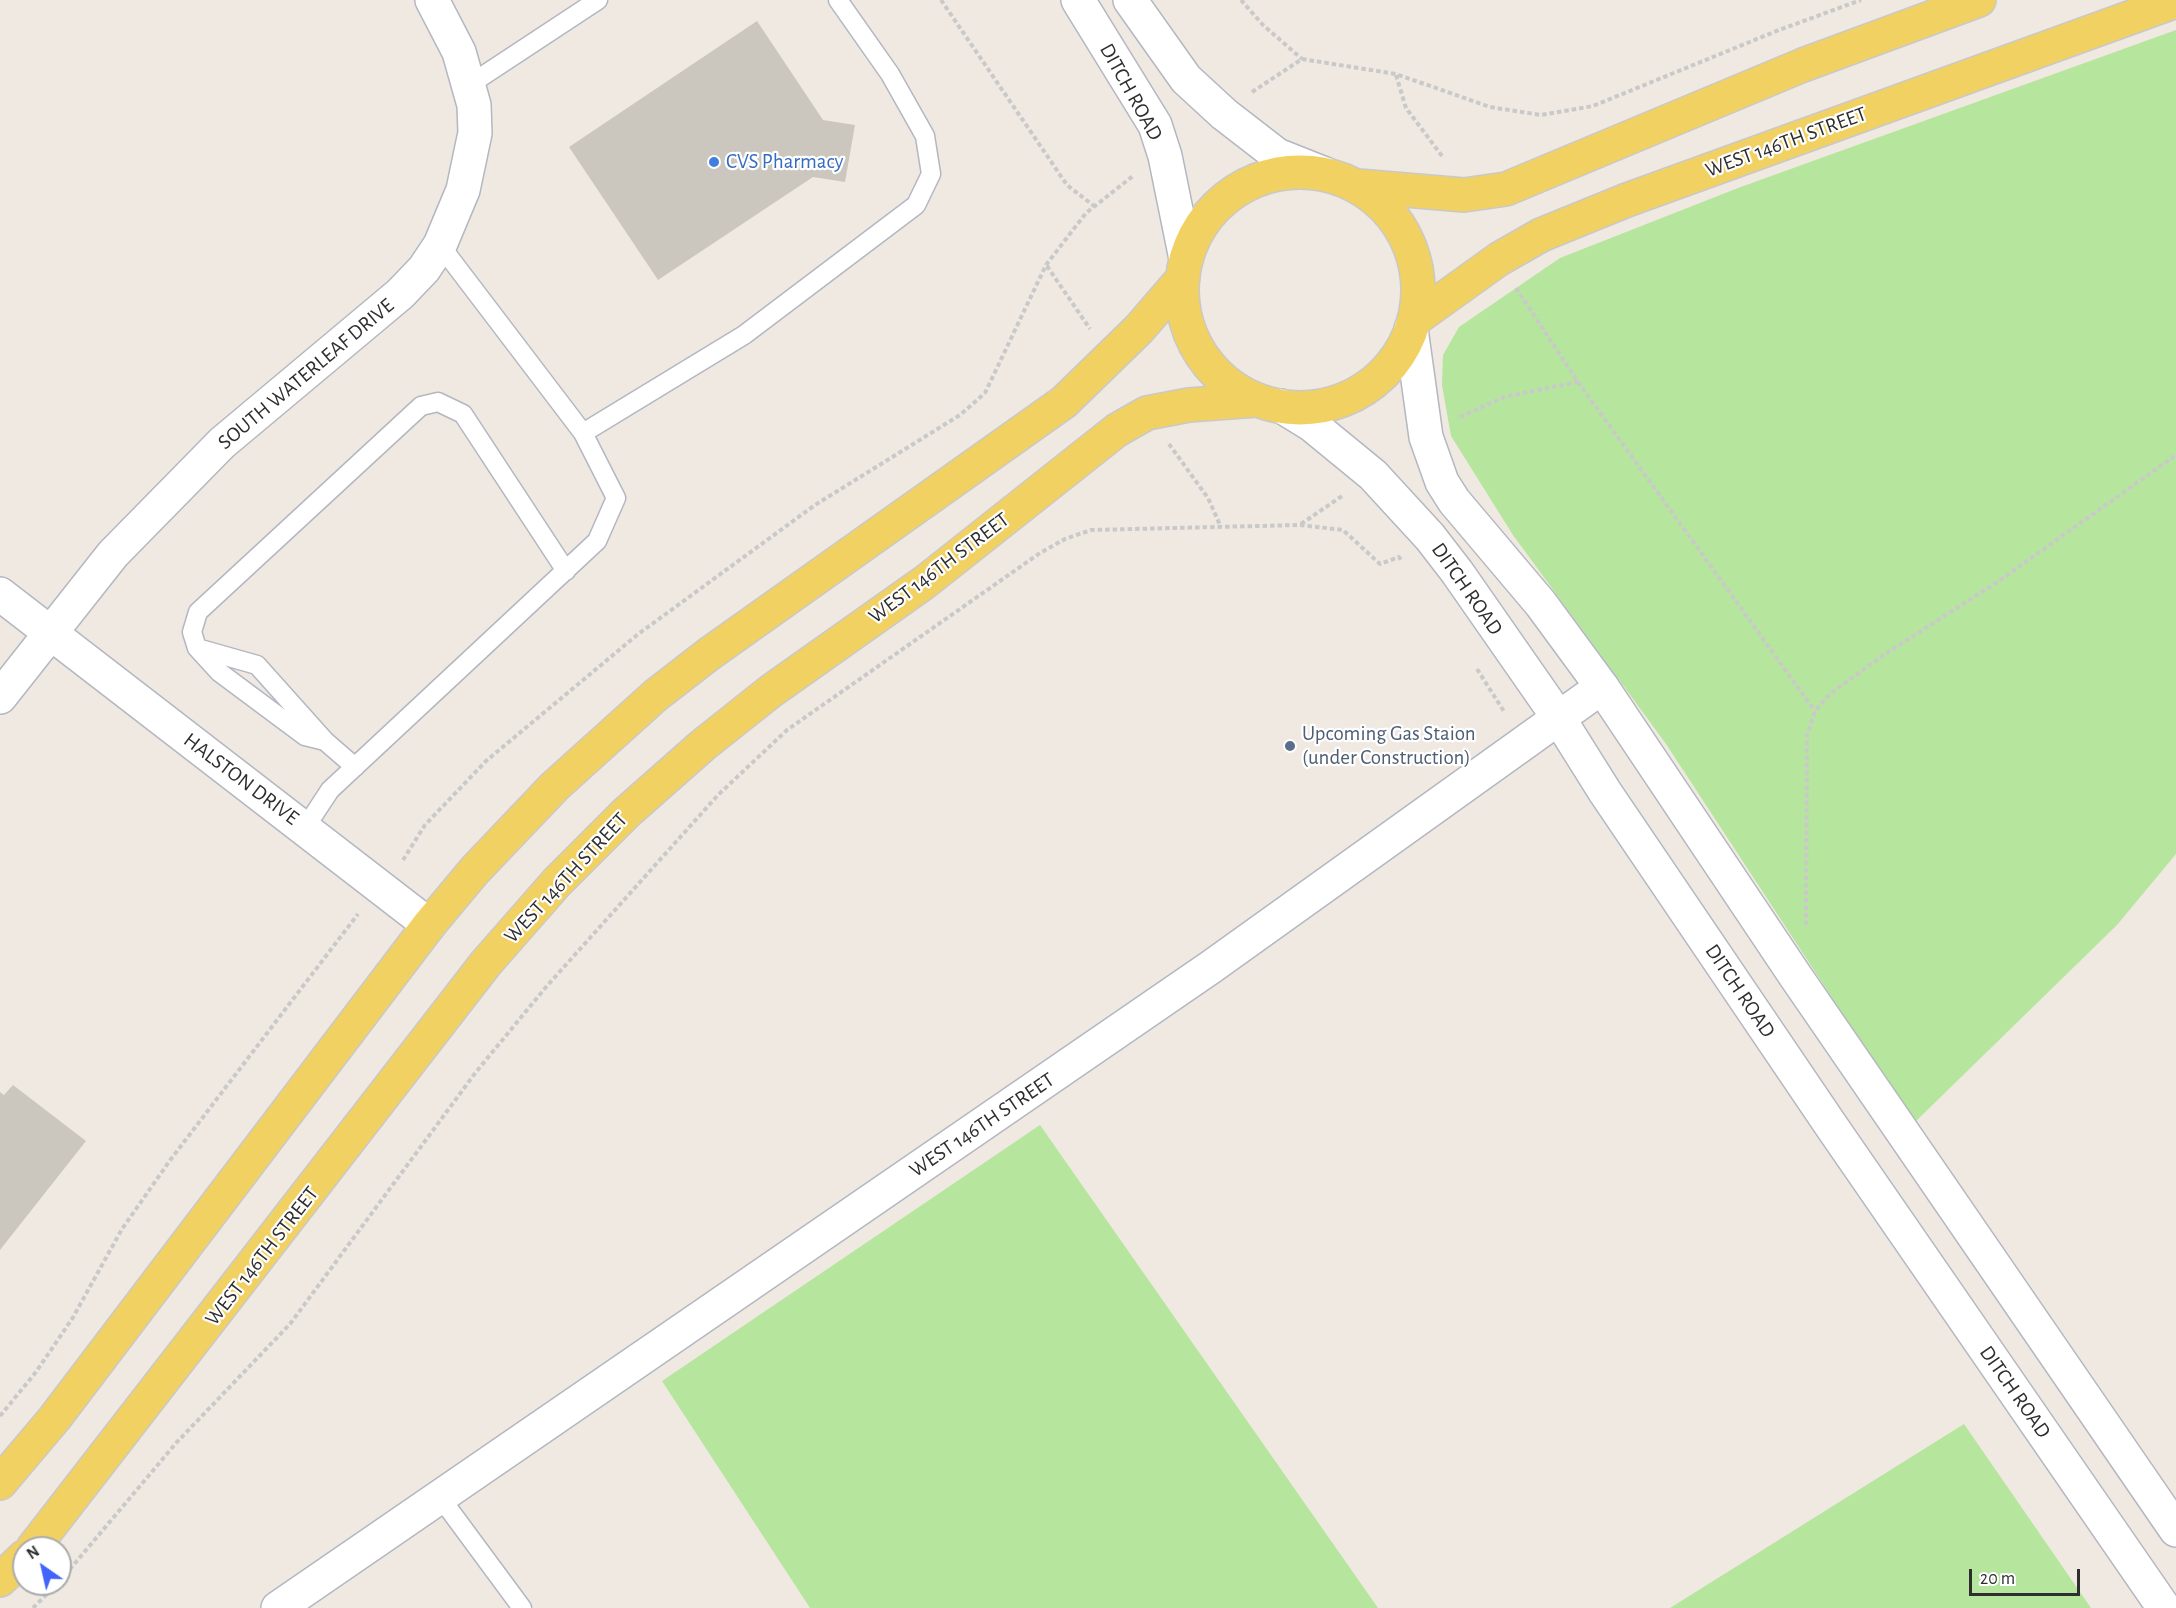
<!DOCTYPE html>
<style>
body{margin:0}
#map{position:relative;width:2176px;height:1608px;overflow:hidden;background:#efe9e1;font-family:"Alegreya Sans",sans-serif}
canvas{display:block}
.north{position:absolute;left:12px;top:1536px;width:60px;height:60px;box-sizing:border-box;background:#fff;border:2px solid #ababab;border-radius:50%;rotate:326deg;font-size:16px;font-weight:700;line-height:24px;text-align:center;color:#2e2e2e}
.north::after{content:'';display:block;margin:auto;width:21px;height:27px;background:#4264fb;clip-path:polygon(50% 0,100% 100%,50% 72%,0 100%)}
.scale{position:absolute;left:1969px;top:1569px;width:111px;height:27px;box-sizing:border-box;border:3px solid #2e2e2e;border-top:0;padding-left:8px;font-size:18px;line-height:21px;white-space:nowrap;color:#2e2e2e;-webkit-text-stroke:4px #fff;paint-order:stroke}
</style>
<div id="map">
<canvas width="2176" height="1608"></canvas>
<div class="north">N</div>
<div class="scale">20 m</div>
</div>
<script>
const g = document.querySelector('canvas').getContext('2d');
g.lineJoin = 'round';
function paint(path, color) {
  g.fillStyle = color;
  g.fill(path, 'evenodd');
}
function shape(rows) {
  const path = new Path2D();
  for (const r of rows) {
    if (r.length === 3) {
      path.moveTo(r[0] + r[2], r[1]);
      path.arc(r[0], r[1], r[2], 0, 2 * Math.PI);
      continue;
    }
    path.moveTo(r[0], r[1]);
    for (let i = 2; i < r.length; i += 2) path.lineTo(r[i], r[i + 1]);
  }
  return path;
}
function trace(path, color, width, dash) {
  g.strokeStyle = color;
  g.lineWidth = width;
  g.lineCap = dash ? 'butt' : 'round';
  g.setLineDash(dash || []);
  g.stroke(path);
}
function write(font, color, halo, rows, align = 'center') {
  g.font = font + ' "Alegreya Sans",sans-serif';
  g.lineWidth = 4.5;
  g.setLineDash([]);
  g.textBaseline = 'middle';
  g.strokeStyle = halo;
  g.fillStyle = color;
  for (const [text, x, y, turn = 0] of rows) {
    g.save();
    g.translate(x, y);
    g.rotate((+turn || 0) * Math.PI / 180);
    g.textAlign = isNaN(turn) ? turn : align;
    if (halo) g.strokeText(text, 0, 0);
    g.fillText(text, 0, 0);
    g.restore();
  }
}
paint(shape([
 [2176,30,2176,854,2117,925,1914,1123,1666,744,1513,535,1451,436,1442,385,1443,355,1459,327,1560,258,1738,188],
 [1040,1125,1378,1608,810,1608,662,1381],
 [1964,1424,2091,1608,1670,1608]
]), '#b6e59e');
paint(shape([
 [757,21,823,120,855,125,845,182,813,177,658,280,569,147],
 [13,1085,86,1141,0,1250,0,1092,4,1095]
]), '#cbc7bf');
const lane = shape([
 [469,85,598,0],
 [440,245,583,433,744,335,916,205,931,174,925,136,890,74,838,0],
 [197,648,257,665,325,741,355,767],
 [325,741,305,736,219,672,197,648,192,632,198,612,421,406,438,402,463,414,566,571],
 [305,828,330,790,597,541,616,498,583,433],
 [440,1497,522,1608]
]);
const street = shape([
 [0,594,429,925],
 [0,697,113,554,222,443,400,294,424,269,440,245,463,190,475,133,474,105,459,52,432,0],
 [278,1608,1211,967,1602,687]
]);
const secondary = shape([
 [1078,0,1155,125,1165,156,1186,259],
 [1130,0,1186,79,1224,114,1277,155,1325,174],
 [1411,329,1426,437,1442,482,1454,501,1541,604,1602,687,1794,974,2176,1530],
 [1281,406,1312,425,1373,475,1430,537,1457,572,1558,717,1605,792,1832,1127,2164,1608]
]);
const primary = shape([
 [1300,290,118],
 [1358,186,1464,195,1506,189,1803,65,1979,0],
 [1414,320,1499,259,1541,235,1627,200,2176,1],
 [0,1483,54,1419,429,925,475,870,555,786,656,695,709,654,1064,402,1139,329,1183,278],
 [33,1548,486,963,557,882,626,813,703,745,771,691,925,582,1117,430,1147,413,1189,405,1257,400],
 [0,1580,24,1557]
]);
trace(lane, '#b4b7c1', 21);
trace(street, '#b4b7c1', 36);
trace(secondary, '#b4b7c1', 36);
trace(primary, '#c9c9c9', 36);
trace(shape([
 [941,0,1067,185,1094,206],
 [1241,0,1263,25,1302,59],
 [1396,75,1406,108,1442,156],
 [1252,92,1302,59,1396,74,1490,107,1541,115,1593,106,1779,30,1861,0],
 [1047,266,1090,329],
 [1516,288,1578,382,1815,711],
 [1460,417,1504,397,1578,382],
 [1169,444,1208,498,1220,525],
 [1301,524,1342,496],
 [1477,669,1505,713],
 [403,860,425,825,486,761,637,635,815,505,960,415,985,393,1046,265,1086,213,1133,176],
 [1806,925,1807,735,1815,711,1830,694,1882,656,1996,583,2176,455],
 [0,1416,36,1372,72,1319,122,1229,171,1159,358,914],
 [60,1581,177,1442,290,1324,476,1072,546,987,718,795,787,730,1040,553,1065,539,1091,530,1300,525,1343,530,1380,564,1399,557,1401,560],
 [33,1608,57,1584]
]), '#c9c9c9', 4, [4.5, 3]);
trace(lane, '#fff', 18);
trace(street, '#fff', 33);
trace(secondary, '#fff', 33);
trace(primary, '#f2d163', 33);
for (const [x, y, r, color] of [
 [714,162,6,"#3f7fe0"],
 [1290,746,6,"#5c6f8a"]
]) {
  const dot = new Path2D();
  dot.arc(x, y, r, 0, 2 * Math.PI);
  g.fillStyle = color;
  g.fill(dot);
  trace(dot, '#fff', 2);
}
write('21px', '#2e2e2e', '#fff', [
 ["DITCH ROAD",1131,92,61],
 ["WEST 146TH STREET",1786,142,-20],
 ["SOUTH WATERLEAF DRIVE",306,374,-40],
 ["WEST 146TH STREET",939,568,-37],
 ["DITCH ROAD",1467,589,55],
 ["HALSTON DRIVE",241,779,37],
 ["WEST 146TH STREET",566,878,-47],
 ["DITCH ROAD",1740,991,56],
 ["WEST 146TH STREET",982,1125,-34],
 ["WEST 146TH STREET",262,1256,-52],
 ["DITCH ROAD",2015,1392,55]
]);
write('21px', '#366cbe', '#fff', [
 ["CVS Pharmacy",726,162]
], 'left');
write('21px', '#4e5e75', '#fff', [
 ["Upcoming Gas Staion",1302,734],
 ["(under Construction)",1302,758]
], 'left');
</script>
